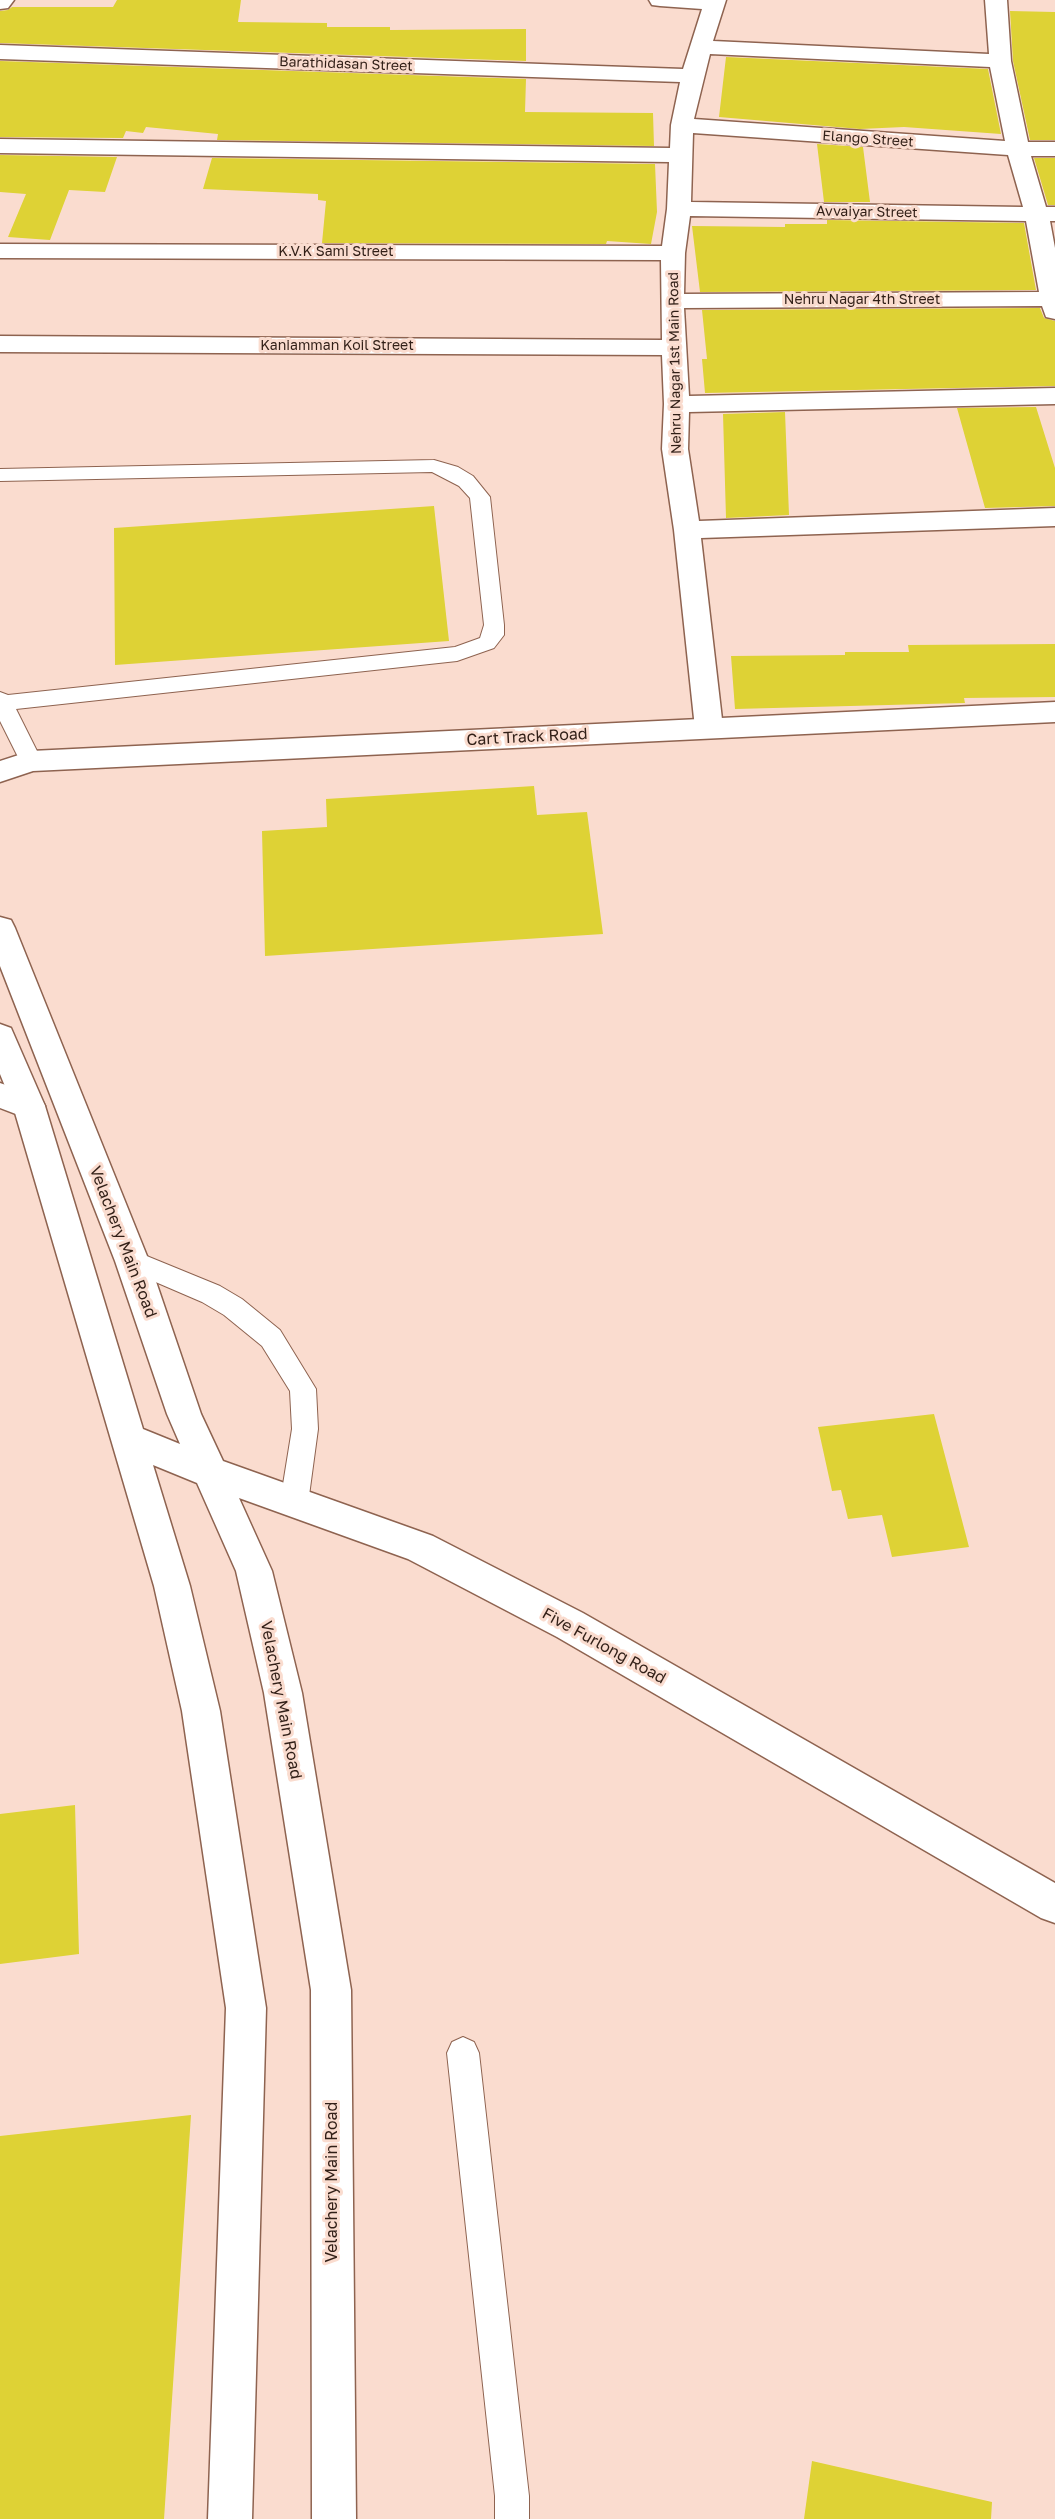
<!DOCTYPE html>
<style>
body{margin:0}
canvas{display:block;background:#fadccf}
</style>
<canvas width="1055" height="2519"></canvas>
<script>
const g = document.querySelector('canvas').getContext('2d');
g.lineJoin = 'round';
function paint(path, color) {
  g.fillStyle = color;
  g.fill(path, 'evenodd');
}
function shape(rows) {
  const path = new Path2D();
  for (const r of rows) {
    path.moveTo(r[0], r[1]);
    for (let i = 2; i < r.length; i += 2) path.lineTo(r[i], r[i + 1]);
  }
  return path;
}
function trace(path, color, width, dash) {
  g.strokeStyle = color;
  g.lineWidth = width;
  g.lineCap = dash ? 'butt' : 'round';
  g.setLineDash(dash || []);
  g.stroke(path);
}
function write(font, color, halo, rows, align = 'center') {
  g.font = font + ' "Golos Text",sans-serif';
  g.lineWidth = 6;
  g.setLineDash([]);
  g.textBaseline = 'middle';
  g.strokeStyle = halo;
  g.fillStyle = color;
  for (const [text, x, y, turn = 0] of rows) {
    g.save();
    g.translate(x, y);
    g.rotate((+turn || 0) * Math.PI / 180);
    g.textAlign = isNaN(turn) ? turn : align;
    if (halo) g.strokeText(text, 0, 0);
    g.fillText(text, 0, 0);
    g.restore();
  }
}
paint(shape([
 [117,0,241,0,238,22,327,23,327,27,390,27,390,30,526,29,526,61,0,43,0,11,8,10,12,7,113,7],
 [1010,11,1055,12,1055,140,1030,140,1013,61],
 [726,57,988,69,1001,134,904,127,860,129,719,117],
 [0,61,526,79,525,112,653,113,654,146,217,140,218,134,146,127,143,133,126,131,123,138,0,137],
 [817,144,863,147,870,202,824,202],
 [0,155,117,157,105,192,69,190,50,240,8,237,26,194,0,192],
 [212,158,655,164,657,212,651,244,607,241,606,244,322,243,326,201,318,200,318,194,203,189],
 [1034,158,1055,158,1055,205,1048,205],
 [827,220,1024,223,1036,290,700,292,692,226,785,227,785,224,827,224],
 [1040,308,1044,318,1055,321,1055,386,705,393,702,359,707,359,702,310],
 [1036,407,1055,468,1055,506,985,508,957,408],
 [785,412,789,515,726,518,723,414],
 [434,506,449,641,115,665,114,528],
 [1055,644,1055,697,964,698,965,703,735,709,731,656,845,655,845,652,909,652,908,645],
 [534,786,537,815,587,812,603,934,265,956,262,831,327,827,326,799],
 [934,1414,969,1547,892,1557,882,1515,848,1519,841,1490,832,1491,818,1427],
 [75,1805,79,1954,0,1964,0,1814],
 [191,2115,164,2519,0,2519,0,2136],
 [812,2461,992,2502,991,2519,804,2519]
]), '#ded235');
const service = shape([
 [434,460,458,467,473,476,490,497,504,625,504,635,494,648,457,661,16,709,42,761,39,767,31,769,23,767,0,721,0,692,8,695,455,647,480,638,484,625,470,498,459,486,432,472,0,481,0,469,434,460],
 [132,1250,220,1286,242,1299,280,1330,316,1389,318,1429,308,1503,304,1512,294,1515,284,1512,280,1503,292,1429,290,1391,262,1346,224,1315,202,1302,123,1268,119,1261,123,1254,132,1250],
 [463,2037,474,2042,479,2053,529,2496,529,2519,495,2519,495,2496,447,2053,452,2042,463,2037]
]);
const minor = shape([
 [0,0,14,0,8,8,0,9,0,0],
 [649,0,726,0,713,41,989,54,985,0,1007,0,1011,61,1028,142,1055,142,1055,156,1031,156,1046,207,1055,207,1055,221,1050,221,1055,248,1055,319,1046,317,1042,306,684,308,689,396,1055,388,1055,404,689,412,688,449,699,521,1055,508,1055,526,701,538,723,728,719,735,709,738,699,735,695,728,674,530,662,449,664,404,662,355,0,352,0,336,662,340,661,260,0,258,0,244,662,246,667,209,669,162,0,153,0,139,670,148,671,125,680,82,0,59,0,45,683,69,702,9,660,6,652,5,649,0],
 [710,54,990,67,1005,141,694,119,710,54],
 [693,133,1008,155,1023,207,691,202,693,133],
 [690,216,1026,221,1039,292,684,294,685,253,690,216],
 [0,1083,40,1097,45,1106,40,1115,29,1119,0,1108,0,1083]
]);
const tertiary = shape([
 [1055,702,1055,722,33,771,0,782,0,761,31,751,1055,702]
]);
const secondary = shape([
 [0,917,11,920,15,928,149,1261,201,1414,223,1461,433,1536,583,1613,1055,1883,1055,1923,1041,1918,557,1637,408,1559,239,1498,272,1571,302,1693,351,1990,356,2519,312,2519,311,1990,264,1693,236,1571,197,1483,153,1465,190,1586,220,1711,266,2008,252,2519,208,2519,226,2008,182,1711,154,1586,13,1106,0,1074,0,1024,11,1028,45,1106,143,1429,180,1444,167,1414,115,1261,0,966,0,917]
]);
trace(service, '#8e6350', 2);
trace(minor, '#8e6350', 3);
trace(tertiary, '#8e6350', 3);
trace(secondary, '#8e6350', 3);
paint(service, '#fff');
paint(minor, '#fff');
paint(tertiary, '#fff');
paint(secondary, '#fff');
write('14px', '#311f17', '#fadccf', [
 ["Barathidasan Street",346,64,2],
 ["Elango Street",868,139,4],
 ["Avvaiyar Street",867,212,1],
 ["K.V.K Sami Street",336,252],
 ["Nehru Nagar 4th Street",862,300],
 ["Kaniamman Koil Street",337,346],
 ["Nehru Nagar 1st Main Road",675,363,-91]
]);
write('16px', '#311f17', '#fadccf', [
 ["Cart Track Road",527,737,-3],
 ["Velachery Main Road",123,1242,69],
 ["Five Furlong Road",604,1646,29],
 ["Velachery Main Road",281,1700,79],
 ["Velachery Main Road",332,2182,-90]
]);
</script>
